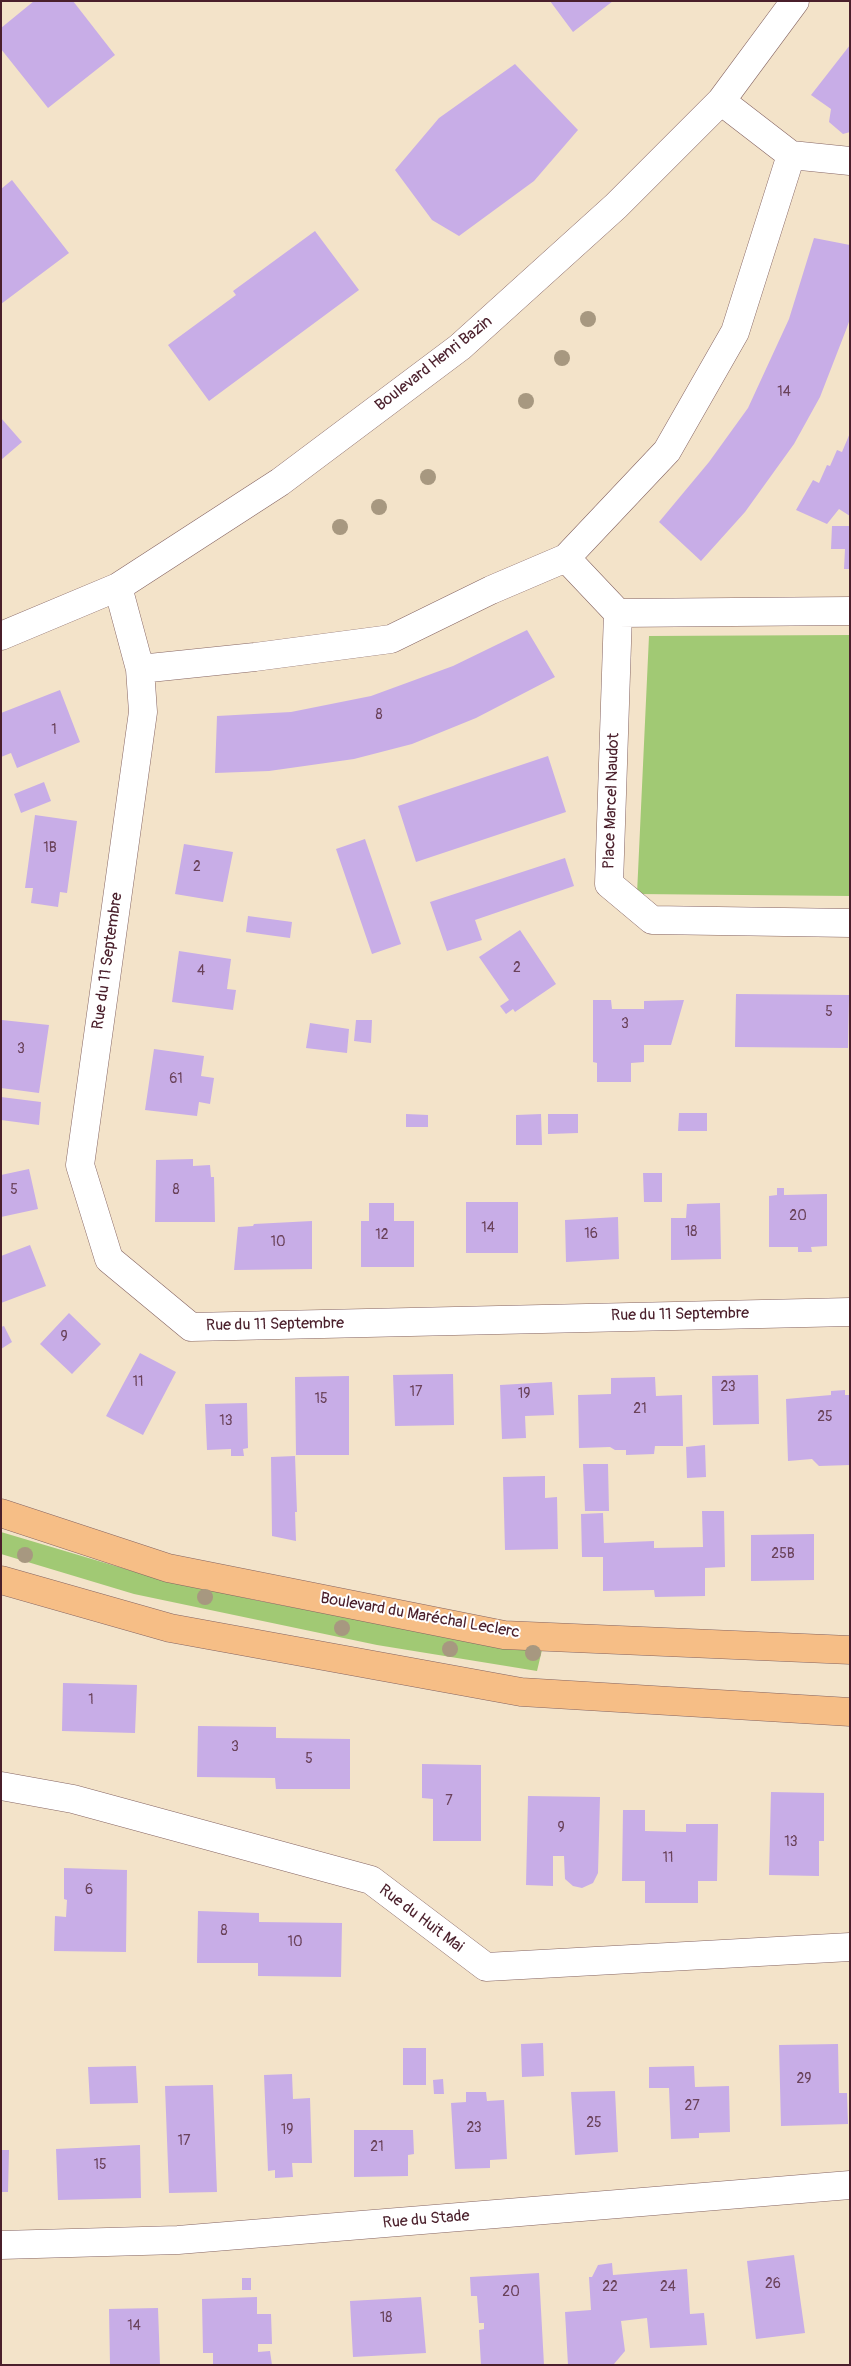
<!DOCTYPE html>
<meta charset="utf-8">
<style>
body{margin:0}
#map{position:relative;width:851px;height:2366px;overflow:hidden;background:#f3e3c9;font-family:Pangolin,sans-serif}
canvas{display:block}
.frame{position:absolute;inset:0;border:2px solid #4a1f2b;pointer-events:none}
</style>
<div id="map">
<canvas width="851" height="2366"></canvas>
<div class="frame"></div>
</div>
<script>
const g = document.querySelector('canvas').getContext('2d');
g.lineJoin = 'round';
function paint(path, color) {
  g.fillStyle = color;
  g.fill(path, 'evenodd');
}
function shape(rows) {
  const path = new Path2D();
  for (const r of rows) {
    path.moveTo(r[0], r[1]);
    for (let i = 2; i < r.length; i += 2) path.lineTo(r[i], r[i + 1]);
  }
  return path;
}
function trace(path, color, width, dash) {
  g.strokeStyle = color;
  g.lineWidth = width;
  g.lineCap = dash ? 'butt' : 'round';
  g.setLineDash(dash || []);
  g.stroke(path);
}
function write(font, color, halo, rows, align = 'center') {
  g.font = font + ' Pangolin,sans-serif';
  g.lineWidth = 4;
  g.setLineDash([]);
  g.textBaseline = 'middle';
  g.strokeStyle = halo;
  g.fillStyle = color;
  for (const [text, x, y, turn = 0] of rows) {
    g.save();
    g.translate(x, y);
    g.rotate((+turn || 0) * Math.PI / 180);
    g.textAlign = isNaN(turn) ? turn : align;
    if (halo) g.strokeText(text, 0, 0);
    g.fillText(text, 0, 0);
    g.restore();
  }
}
paint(shape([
 [850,635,850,896,637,894,649,636],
 [1,1532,149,1576,255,1600,419,1631,542,1650,537,1671,377,1645,134,1594,1,1554]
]), '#a1c974');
paint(shape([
 [34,1,73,1,115,55,48,108,1,49,1,28],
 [550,1,613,1,573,32],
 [850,45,850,132,843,134,829,122,831,109,811,95],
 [515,64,578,130,534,181,459,236,432,220,395,170,439,118],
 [12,180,69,253,1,304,1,189],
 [315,231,359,290,209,401,168,345,236,295,233,291],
 [814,238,850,245,850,319,846,330,820,397,794,444,745,512,701,561,659,522,709,462,748,408,789,319],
 [1,418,22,442,1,460],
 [850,433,850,516,839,509,827,524,796,510,813,480,819,483,827,465,830,466,837,450,842,452],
 [832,526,850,526,850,569,844,569,845,549,831,549],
 [527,630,555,677,476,718,412,744,354,759,269,771,215,773,217,716,291,712,371,696,453,666],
 [60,690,80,742,17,768,11,753,1,757,1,713],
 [548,756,566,812,416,862,398,806],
 [44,782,51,801,21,813,14,794],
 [35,815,77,821,67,893,60,892,58,907,31,903,33,888,25,888],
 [365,839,401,944,372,954,336,849],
 [184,844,233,852,223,902,175,894],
 [565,858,574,886,475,920,482,940,447,951,430,902],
 [248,916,292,922,290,938,246,932],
 [520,930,556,984,515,1012,513,1009,506,1014,500,1006,509,1000,479,957],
 [179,951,231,959,227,989,236,990,233,1010,172,1002],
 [736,994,849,995,848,1048,735,1047],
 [593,1000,611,1000,612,1009,644,1009,644,1001,684,1000,671,1045,644,1045,644,1062,631,1063,631,1082,597,1082,597,1063,593,1062],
 [2,1020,49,1025,39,1093,1,1088],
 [356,1020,372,1020,371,1043,354,1041],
 [310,1023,349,1029,347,1053,306,1048],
 [154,1049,204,1056,201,1076,214,1078,210,1104,199,1102,197,1116,145,1110],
 [1,1097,41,1102,39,1125,1,1120],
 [679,1113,707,1113,707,1131,678,1131],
 [406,1114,428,1115,428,1127,406,1127],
 [541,1114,542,1145,516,1145,516,1115],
 [548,1114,578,1114,578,1133,548,1134],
 [193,1159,193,1166,210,1165,211,1177,214,1177,215,1222,155,1222,156,1160],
 [29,1169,38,1209,1,1217,1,1175],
 [643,1173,662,1173,662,1202,644,1202],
 [777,1188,784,1188,784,1195,827,1194,827,1246,811,1247,812,1252,798,1252,798,1247,769,1247,769,1196,777,1195],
 [466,1202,518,1202,518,1253,466,1253],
 [369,1203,394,1203,394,1221,414,1221,414,1267,361,1267,361,1221,369,1221],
 [720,1203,721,1259,671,1260,671,1218,686,1218,687,1204],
 [618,1217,619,1259,566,1262,565,1220],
 [312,1221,312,1269,234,1270,238,1227,253,1226,254,1224],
 [30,1245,46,1286,1,1303,1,1256],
 [69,1313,101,1344,72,1374,40,1344],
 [4,1326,12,1342,1,1349,1,1327],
 [140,1353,176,1372,143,1435,106,1416],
 [453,1374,454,1425,395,1426,393,1375],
 [758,1375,759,1424,713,1425,712,1376],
 [349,1376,349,1455,296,1455,295,1377],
 [655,1377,656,1396,682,1395,683,1446,655,1446,654,1454,626,1455,626,1450,615,1450,610,1447,579,1448,578,1395,611,1394,611,1378],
 [552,1382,554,1415,525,1416,526,1438,502,1439,500,1385],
 [845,1390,845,1395,850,1395,850,1465,819,1466,812,1459,788,1461,786,1399,831,1395,831,1391],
 [247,1403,248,1448,243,1449,244,1456,231,1456,231,1449,207,1450,205,1404],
 [705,1445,706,1477,687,1478,686,1447],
 [295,1456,297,1512,295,1512,296,1541,272,1536,271,1457],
 [583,1464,608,1464,609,1511,585,1511],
 [545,1476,545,1498,557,1497,558,1549,505,1550,503,1477],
 [702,1511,724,1511,725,1567,705,1568,705,1596,655,1597,654,1590,603,1591,603,1557,582,1557,581,1514,603,1513,604,1543,654,1541,654,1548,703,1547],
 [814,1534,814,1580,751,1581,751,1535],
 [63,1683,137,1685,135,1733,62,1731],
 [198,1726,276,1727,276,1738,350,1739,350,1789,276,1789,275,1778,197,1777],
 [422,1764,481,1765,481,1841,433,1841,433,1799,422,1798],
 [771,1792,824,1793,824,1841,819,1841,819,1876,769,1875],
 [528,1796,600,1797,598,1873,593,1883,582,1888,573,1886,565,1879,564,1856,553,1856,553,1886,526,1885],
 [623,1810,645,1810,645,1831,686,1832,686,1824,718,1824,717,1881,698,1881,698,1903,645,1903,645,1881,622,1881],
 [64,1868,127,1870,126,1952,54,1951,55,1916,66,1917,67,1900,64,1899],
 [198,1911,259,1913,259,1922,342,1923,341,1977,258,1976,258,1963,197,1963],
 [543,2043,544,2076,522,2077,521,2044],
 [838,2044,839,2093,847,2093,848,2124,781,2126,779,2045],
 [403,2048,426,2048,426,2085,403,2085],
 [136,2066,138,2103,90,2104,88,2067],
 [694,2066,695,2087,729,2086,730,2132,699,2133,699,2138,671,2139,669,2088,649,2088,649,2067],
 [292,2074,293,2099,310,2098,312,2163,292,2163,293,2177,275,2178,275,2170,268,2171,264,2075],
 [443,2079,444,2094,434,2094,433,2080],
 [213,2085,217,2192,169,2193,165,2086],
 [615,2091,618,2152,575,2155,571,2092],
 [466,2092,486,2092,487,2101,504,2100,507,2159,490,2160,490,2168,455,2169,451,2103,466,2102],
 [354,2130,413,2130,414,2154,408,2155,408,2176,354,2177],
 [140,2145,141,2198,58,2200,56,2149],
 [1,2150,9,2150,8,2192,1,2192],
 [794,2255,805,2333,756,2339,747,2261],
 [612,2263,613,2275,687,2269,690,2314,704,2313,707,2345,650,2348,647,2318,621,2321,625,2351,614,2364,568,2365,565,2312,591,2310,589,2277,592,2277,598,2265],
 [539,2273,544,2365,481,2365,479,2330,484,2329,484,2323,479,2323,477,2296,471,2296,470,2277],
 [242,2278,251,2278,251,2290,242,2290],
 [257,2297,257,2314,271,2314,272,2344,258,2344,258,2352,270,2351,272,2365,213,2365,213,2353,203,2353,202,2299],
 [421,2297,426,2353,353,2357,350,2301],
 [158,2308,160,2365,110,2365,109,2309]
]), '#c8ade7');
const minor = shape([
 [721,101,791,155,850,161],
 [566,558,618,613],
 [118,587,140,669,143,712,80,1165,109,1259,191,1327,850,1312],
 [850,611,618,613,609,884,652,920,850,923],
 [1,636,118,587,280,482,460,347,616,206,721,101,795,1],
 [140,669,255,657,391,639,491,590,566,558,667,451,735,332,791,155],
 [1,1786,73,1799,371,1880,486,1967,850,1947],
 [1,2245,178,2240,850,2185]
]);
const major = shape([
 [1,1513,168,1568,504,1635,850,1650],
 [1,1580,170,1628,521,1692,850,1712]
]);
trace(minor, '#856462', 29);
trace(major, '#856462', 29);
trace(minor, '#fff', 28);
trace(major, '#f6be86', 28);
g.fillStyle = '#a79880';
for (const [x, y] of [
 [588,319],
 [562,358],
 [526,401],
 [428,477],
 [379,507],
 [340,527],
 [25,1555],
 [205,1597],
 [342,1628],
 [450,1649],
 [533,1653]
]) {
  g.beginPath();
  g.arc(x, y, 8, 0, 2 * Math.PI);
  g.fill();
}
write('14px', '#6a425a', null, [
 ["14",784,392],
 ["8",379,715],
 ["1",54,730],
 ["1B",50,848],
 ["2",197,867],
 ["2",517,968],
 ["4",201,971],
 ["5",829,1012],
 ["3",625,1024],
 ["3",21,1049],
 ["61",176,1079],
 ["5",14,1190],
 ["8",176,1190],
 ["20",798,1216],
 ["14",488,1228],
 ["18",691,1232],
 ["16",591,1234],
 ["12",382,1235],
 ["10",278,1242],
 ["9",64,1337],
 ["11",138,1382],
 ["23",728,1387],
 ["17",416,1392],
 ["19",524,1394],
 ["15",321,1399],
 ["21",640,1409],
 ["25",825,1417],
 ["13",226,1421],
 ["25B",783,1554],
 ["1",91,1700],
 ["3",235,1747],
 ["5",309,1759],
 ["7",449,1801],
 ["9",561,1828],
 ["13",791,1842],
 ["11",668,1858],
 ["6",89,1890],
 ["8",224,1931],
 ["10",295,1942],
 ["29",804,2079],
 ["27",692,2106],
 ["25",594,2123],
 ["23",474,2128],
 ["19",287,2130],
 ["17",184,2141],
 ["21",377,2147],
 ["15",100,2165],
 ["26",773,2284],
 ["22",610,2287],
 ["24",668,2287],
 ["20",511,2292],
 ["18",386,2318],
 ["14",134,2326]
]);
write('16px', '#4a1f2b', '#fff', [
 ["Boulevard Henri Bazin",434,364,-38],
 ["Place Marcel Naudot",612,801,-88],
 ["Rue du 11 Septembre",108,961,-82],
 ["Rue du 11 Septembre",680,1315,-1],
 ["Rue du 11 Septembre",275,1325,-1],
 ["Boulevard du Maréchal Leclerc",420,1616,10],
 ["Rue du Huit Mai",421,1919,37],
 ["Rue du Stade",426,2220,-5]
]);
</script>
